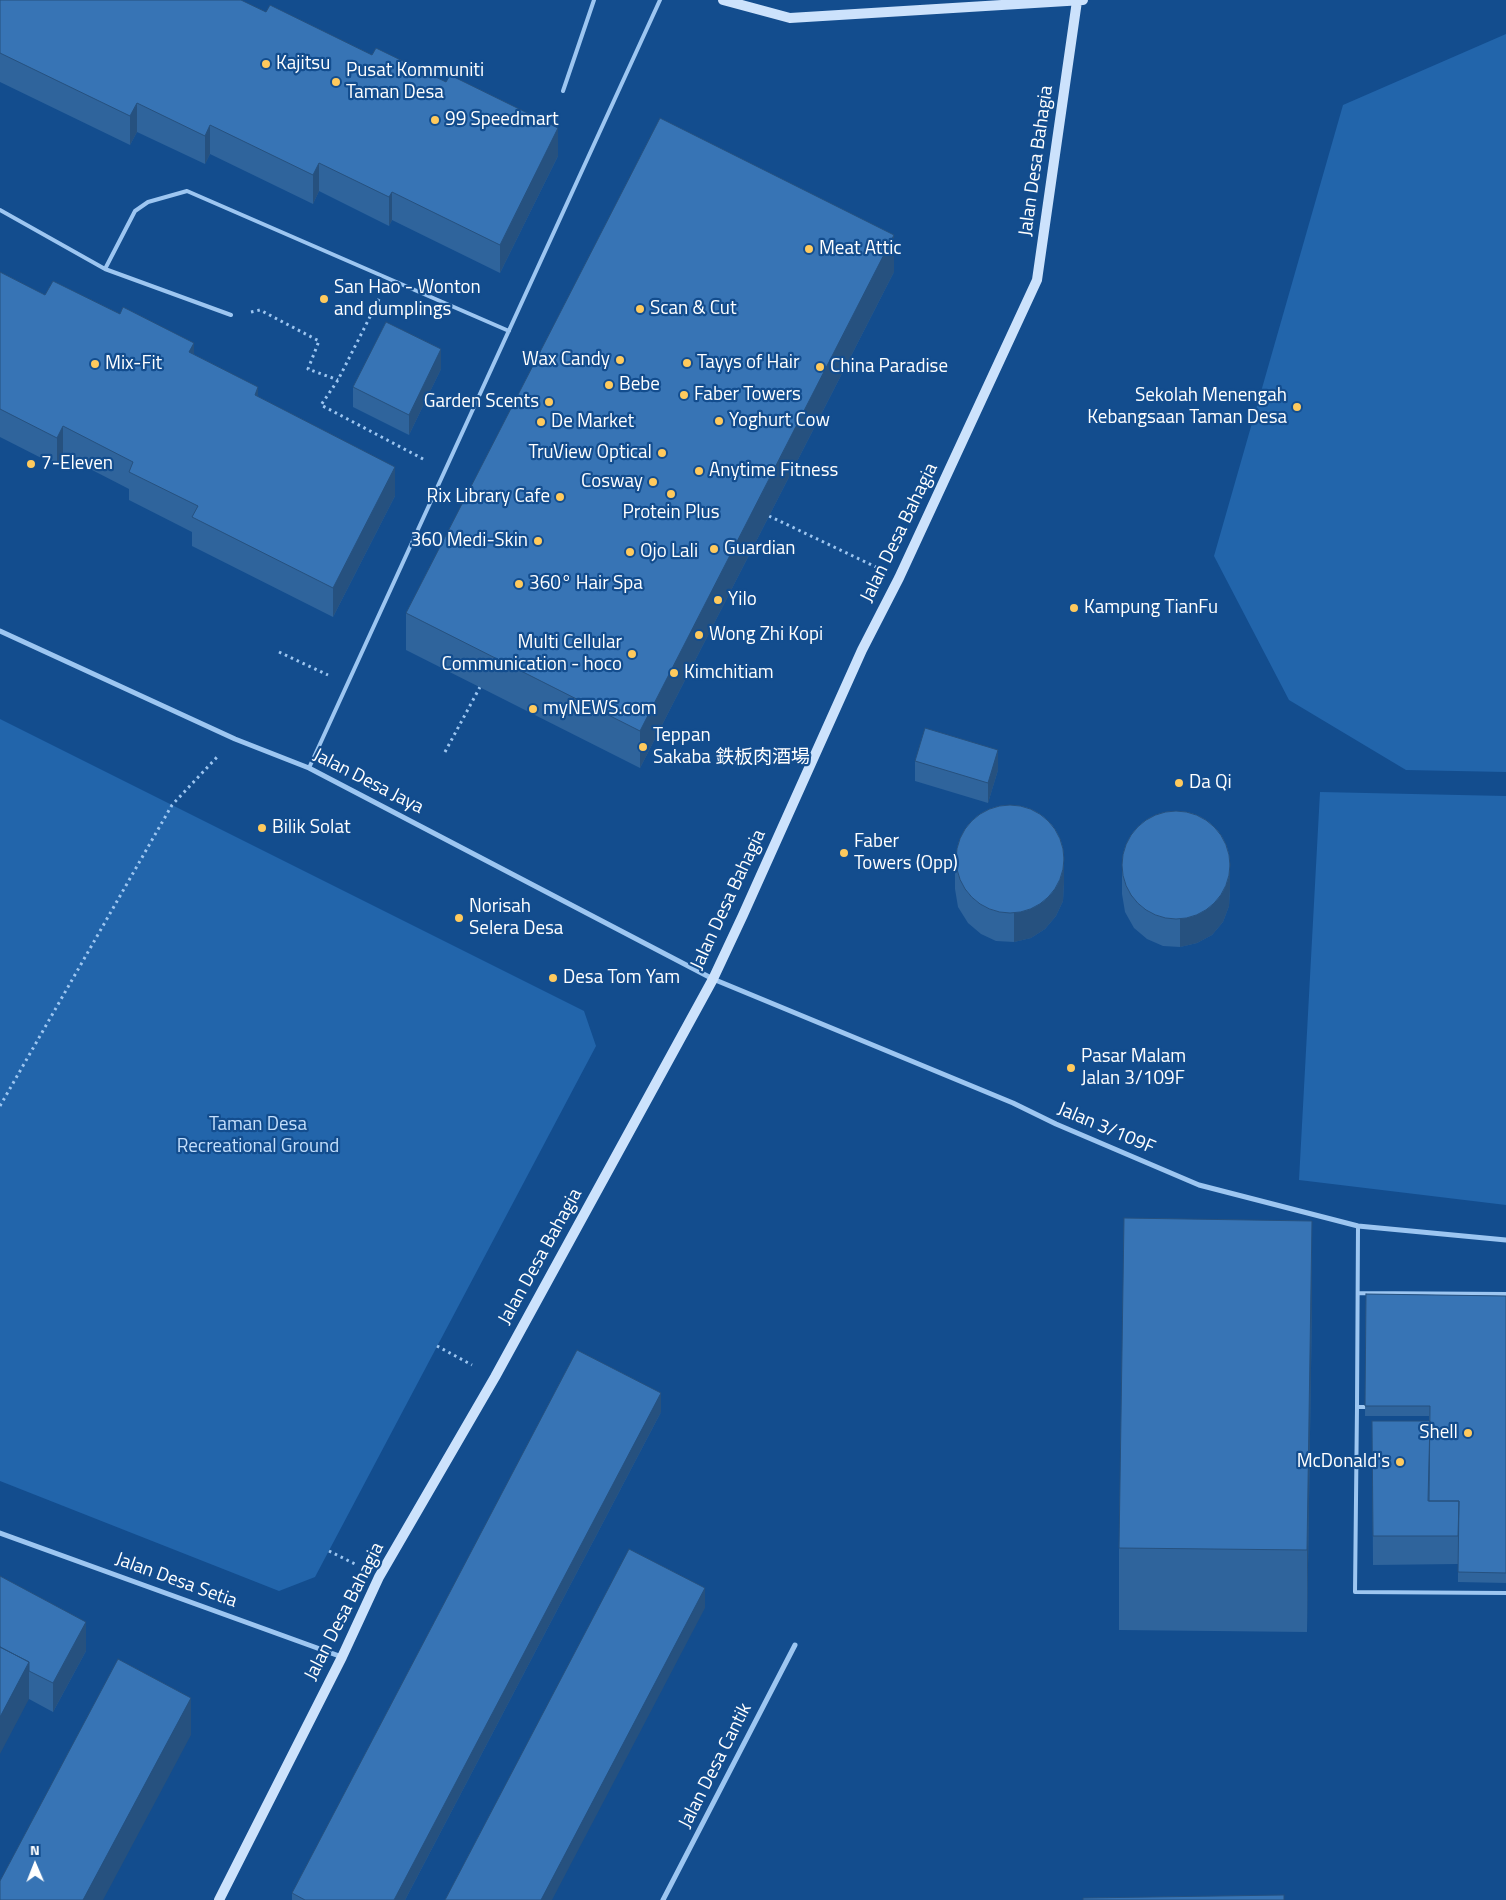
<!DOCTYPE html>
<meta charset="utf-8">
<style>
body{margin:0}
#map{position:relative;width:1506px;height:1900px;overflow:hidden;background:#134d8e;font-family:"Titillium Web",sans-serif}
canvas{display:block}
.north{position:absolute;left:10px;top:1840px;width:50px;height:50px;-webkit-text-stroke:4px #134d8e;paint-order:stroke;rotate:359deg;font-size:14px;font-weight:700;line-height:20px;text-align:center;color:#fff}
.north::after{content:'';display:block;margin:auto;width:18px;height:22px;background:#fff;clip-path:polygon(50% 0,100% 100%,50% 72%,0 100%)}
</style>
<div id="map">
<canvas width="1506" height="1900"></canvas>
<div class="north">N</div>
</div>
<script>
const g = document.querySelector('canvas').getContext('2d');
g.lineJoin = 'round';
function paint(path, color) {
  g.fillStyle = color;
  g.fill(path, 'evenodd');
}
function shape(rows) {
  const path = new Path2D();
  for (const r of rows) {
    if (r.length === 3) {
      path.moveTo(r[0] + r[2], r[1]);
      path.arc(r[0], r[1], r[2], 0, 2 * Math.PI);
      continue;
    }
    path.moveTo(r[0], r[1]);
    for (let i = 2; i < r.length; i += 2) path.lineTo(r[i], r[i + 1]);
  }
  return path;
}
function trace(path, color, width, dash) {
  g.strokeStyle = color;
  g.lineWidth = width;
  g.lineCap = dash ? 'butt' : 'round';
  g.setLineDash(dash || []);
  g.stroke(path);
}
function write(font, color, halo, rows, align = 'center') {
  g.font = font + ' "Titillium Web","Noto Sans SC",sans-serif';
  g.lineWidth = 4.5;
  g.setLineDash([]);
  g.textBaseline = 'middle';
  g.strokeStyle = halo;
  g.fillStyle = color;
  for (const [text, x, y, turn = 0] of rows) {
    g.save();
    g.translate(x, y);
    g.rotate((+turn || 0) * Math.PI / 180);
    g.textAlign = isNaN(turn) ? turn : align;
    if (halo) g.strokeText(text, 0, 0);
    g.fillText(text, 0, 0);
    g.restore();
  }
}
paint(shape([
 [1506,34,1506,772,1406,770,1289,700,1214,556,1343,105],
 [0,719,584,1011,596,1046,315,1577,279,1591,0,1481],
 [1320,792,1506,796,1506,1205,1299,1180]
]), '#2265ab');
trace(shape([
 [379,299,338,380,321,405,425,460],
 [251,312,260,310,319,341,308,369,338,380],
 [769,516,876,567],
 [279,652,328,675],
 [445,752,480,687],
 [0,1106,172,805,218,756],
 [437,1346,472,1365],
 [329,1551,357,1565]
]), '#9dc6f1', 3, [2.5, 4]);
trace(shape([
 [563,91,594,0],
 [0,210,105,269,231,315],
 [105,269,135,211,148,202,187,191,509,331],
 [309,768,660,0],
 [1358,1226,1357,1407,1369,1407],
 [1358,1293,1506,1294],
 [1357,1407,1355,1592,1506,1593]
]), '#9dc6f1', 4);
trace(shape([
 [0,631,235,739,309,768,713,979,1013,1103,1056,1124,1199,1185,1358,1226,1506,1240],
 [0,1533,342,1657],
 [663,1900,795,1645]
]), '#9dc6f1', 5);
trace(shape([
 [723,0,790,18,1083,0],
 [219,1900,342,1657,379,1577,495,1377,713,979,743,915,862,650,899,578,1037,280,1077,1]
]), '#cce2fc', 10);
paint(shape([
 [0,0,558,156,500,273,392,220,389,226,319,191,313,204,210,154,205,164,137,132,130,145,0,82],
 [0,272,45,295,194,355,258,397,395,496,333,617,192,546,192,532,129,500,129,489,63,455,57,466,0,437],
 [894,272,640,768,406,650,406,613],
 [441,369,409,435,353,407,353,387],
 [915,761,998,770,988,803,915,781],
 [955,860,1064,882,1063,901,1056,916,1045,929,1031,938,1014,942,996,941,981,934,968,923,958,907,955,889],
 [1122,866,1230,888,1229,906,1223,922,1212,935,1197,943,1180,947,1163,946,1147,939,1134,928,1125,912,1122,894],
 [1366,1294,1506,1296,1506,1583,1458,1582,1458,1564,1373,1565,1372,1421,1429,1421,1429,1416,1365,1416],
 [1312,1304,1307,1632,1119,1630,1119,1548],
 [661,1412,405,1900,292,1900,292,1893],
 [0,1576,86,1651,53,1712,29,1699]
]), '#2f649c');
paint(shape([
 [137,103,137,132,130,145,130,116],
 [210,125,210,154,205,164,205,136],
 [558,128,558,156,500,273,500,245],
 [319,163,319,191,313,204,313,175],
 [392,192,392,220,389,226,389,197],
 [894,235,894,272,640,768,640,731],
 [194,343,194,372,189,352],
 [441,349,441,369,409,435,409,415],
 [258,387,258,416,255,395],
 [63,426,63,455,57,466,57,438],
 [395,467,395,496,333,617,333,588],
 [998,750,998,770,988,803,988,783],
 [1064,853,1064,882,1063,901,1056,916,1045,929,1031,938,1014,942,1014,913],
 [1230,859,1230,888,1229,906,1223,922,1212,935,1197,943,1180,947,1180,919],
 [1312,1221,1312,1304,1307,1632,1307,1550],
 [661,1393,661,1412,405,1900,394,1900],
 [705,1588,705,1608,552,1900,541,1900],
 [86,1622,86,1651,53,1712,53,1683],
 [29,1662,29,1699,0,1754,0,1717],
 [191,1698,191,1735,103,1900,83,1900]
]), '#26517f');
const building = shape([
 [0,0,241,0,266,12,270,5,372,55,376,48,446,82,450,75,558,128,500,245,392,192,389,197,319,163,313,175,210,125,205,136,137,103,130,116,0,53,0,0],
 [660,118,894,235,640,731,406,613,660,118],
 [0,272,45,295,53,281,120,314,123,307,194,343,189,352,258,387,255,395,395,467,333,588,192,517,198,506,129,472,133,462,63,426,57,438,0,409,0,272],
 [386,322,441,349,409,415,353,387,386,322],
 [925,728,998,750,988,783,915,761,925,728],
 [1010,859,54],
 [1176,865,54],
 [1124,1218,1312,1221,1307,1550,1119,1548,1124,1218],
 [1366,1294,1506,1296,1506,1573,1458,1572,1459,1501,1429,1501,1430,1406,1365,1406,1366,1294],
 [577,1350,661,1393,394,1900,305,1900,292,1893,577,1350],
 [1372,1421,1430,1421,1428,1501,1459,1501,1458,1536,1373,1536,1372,1421],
 [629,1549,705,1588,541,1900,445,1900,629,1549],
 [0,1576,86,1622,53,1683,29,1671,29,1662,0,1647,0,1576],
 [0,1647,29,1662,0,1717,0,1647],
 [118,1659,191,1698,83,1900,0,1900,0,1881,118,1659],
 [1284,1895,1284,1900,1083,1900,1083,1898,1284,1895]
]);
paint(building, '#3774b5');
trace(building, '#26517f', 1);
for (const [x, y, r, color] of [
 [266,64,5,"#ffca5d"],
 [336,82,5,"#ffca5d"],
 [435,120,5,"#ffca5d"],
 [809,249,5,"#ffca5d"],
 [324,299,5,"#ffca5d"],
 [640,309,5,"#ffca5d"],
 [620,360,5,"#ffca5d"],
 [687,363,5,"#ffca5d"],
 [95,364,5,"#ffca5d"],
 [820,367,5,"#ffca5d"],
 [609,385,5,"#ffca5d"],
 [684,395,5,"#ffca5d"],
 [549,402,5,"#ffca5d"],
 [1297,407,5,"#ffca5d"],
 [719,421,5,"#ffca5d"],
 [541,422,5,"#ffca5d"],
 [662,453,5,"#ffca5d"],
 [31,464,5,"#ffca5d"],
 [699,471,5,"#ffca5d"],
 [653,482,5,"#ffca5d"],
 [671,494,5,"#ffca5d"],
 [560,497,5,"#ffca5d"],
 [538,541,5,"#ffca5d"],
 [714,549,5,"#ffca5d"],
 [630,552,5,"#ffca5d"],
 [519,584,5,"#ffca5d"],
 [718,600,5,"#ffca5d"],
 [1074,608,5,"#ffca5d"],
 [699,635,5,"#ffca5d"],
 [632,654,5,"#ffca5d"],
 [674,673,5,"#ffca5d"],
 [533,709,5,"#ffca5d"],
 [643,747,5,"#ffca5d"],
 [1179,783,5,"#ffca5d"],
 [262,828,5,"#ffca5d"],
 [844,853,5,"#ffca5d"],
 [459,918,5,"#ffca5d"],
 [553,978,5,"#ffca5d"],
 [1071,1068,5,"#ffca5d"],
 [1468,1433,5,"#ffca5d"],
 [1400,1462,5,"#ffca5d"]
]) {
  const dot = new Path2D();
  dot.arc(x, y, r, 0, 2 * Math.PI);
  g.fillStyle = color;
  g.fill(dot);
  trace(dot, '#134d8e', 2);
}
write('19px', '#fff', '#134d8e', [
 ["Kajitsu",276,64],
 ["Pusat Kommuniti",346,71],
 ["Taman Desa",346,93],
 ["99 Speedmart",445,120],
 ["Meat Attic",819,249],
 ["San Hao - Wonton",334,288],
 ["and dumplings",334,310],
 ["Scan & Cut",650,309],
 ["Wax Candy",610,360,"right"],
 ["Tayys of Hair",697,363],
 ["Mix-Fit",105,364],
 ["China Paradise",830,367],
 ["Bebe",619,385],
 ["Faber Towers",694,395],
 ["Sekolah Menengah",1287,396,"right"],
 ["Kebangsaan Taman Desa",1287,418,"right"],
 ["Garden Scents",539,402,"right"],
 ["Yoghurt Cow",729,421],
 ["De Market",551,422],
 ["TruView Optical",652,453,"right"],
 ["7-Eleven",41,464],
 ["Anytime Fitness",709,471],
 ["Cosway",643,482,"right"],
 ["Rix Library Cafe",550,497,"right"],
 ["Protein Plus",671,513,"center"],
 ["360 Medi-Skin",528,541,"right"],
 ["Guardian",724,549],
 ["Ojo Lali",640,552],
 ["360° Hair Spa",529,584],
 ["Yilo",728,600],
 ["Kampung TianFu",1084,608],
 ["Wong Zhi Kopi",709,635],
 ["Multi Cellular",622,643,"right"],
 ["Communication - hoco",622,665,"right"],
 ["Kimchitiam",684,673],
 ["myNEWS.com",543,709],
 ["Teppan",653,736],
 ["Sakaba 鉄板肉酒場",653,758],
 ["Da Qi",1189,783],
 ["Bilik Solat",272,828],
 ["Faber",854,842],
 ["Towers (Opp)",854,864],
 ["Norisah",469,907],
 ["Selera Desa",469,929],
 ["Desa Tom Yam",563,978],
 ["Pasar Malam",1081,1057],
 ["Jalan 3/109F",1081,1079],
 ["Shell",1458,1433,"right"],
 ["McDonald's",1390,1462,"right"]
], 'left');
write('19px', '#fff', '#134d8e', [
 ["Jalan Desa Bahagia",1037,161,-82],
 ["Jalan Desa Bahagia",900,533,-64],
 ["Jalan Desa Jaya",368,782,27],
 ["Jalan Desa Bahagia",729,900,-65],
 ["Jalan 3/109F",1106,1129,23],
 ["Jalan Desa Bahagia",541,1257,-61],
 ["Jalan Desa Setia",176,1581,20],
 ["Jalan Desa Bahagia",345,1612,-63],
 ["Jalan Desa Cantik",716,1766,-63]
]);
write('19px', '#c4dffc', '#134d8e', [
 ["Taman Desa",258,1125],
 ["Recreational Ground",258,1147]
]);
</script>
